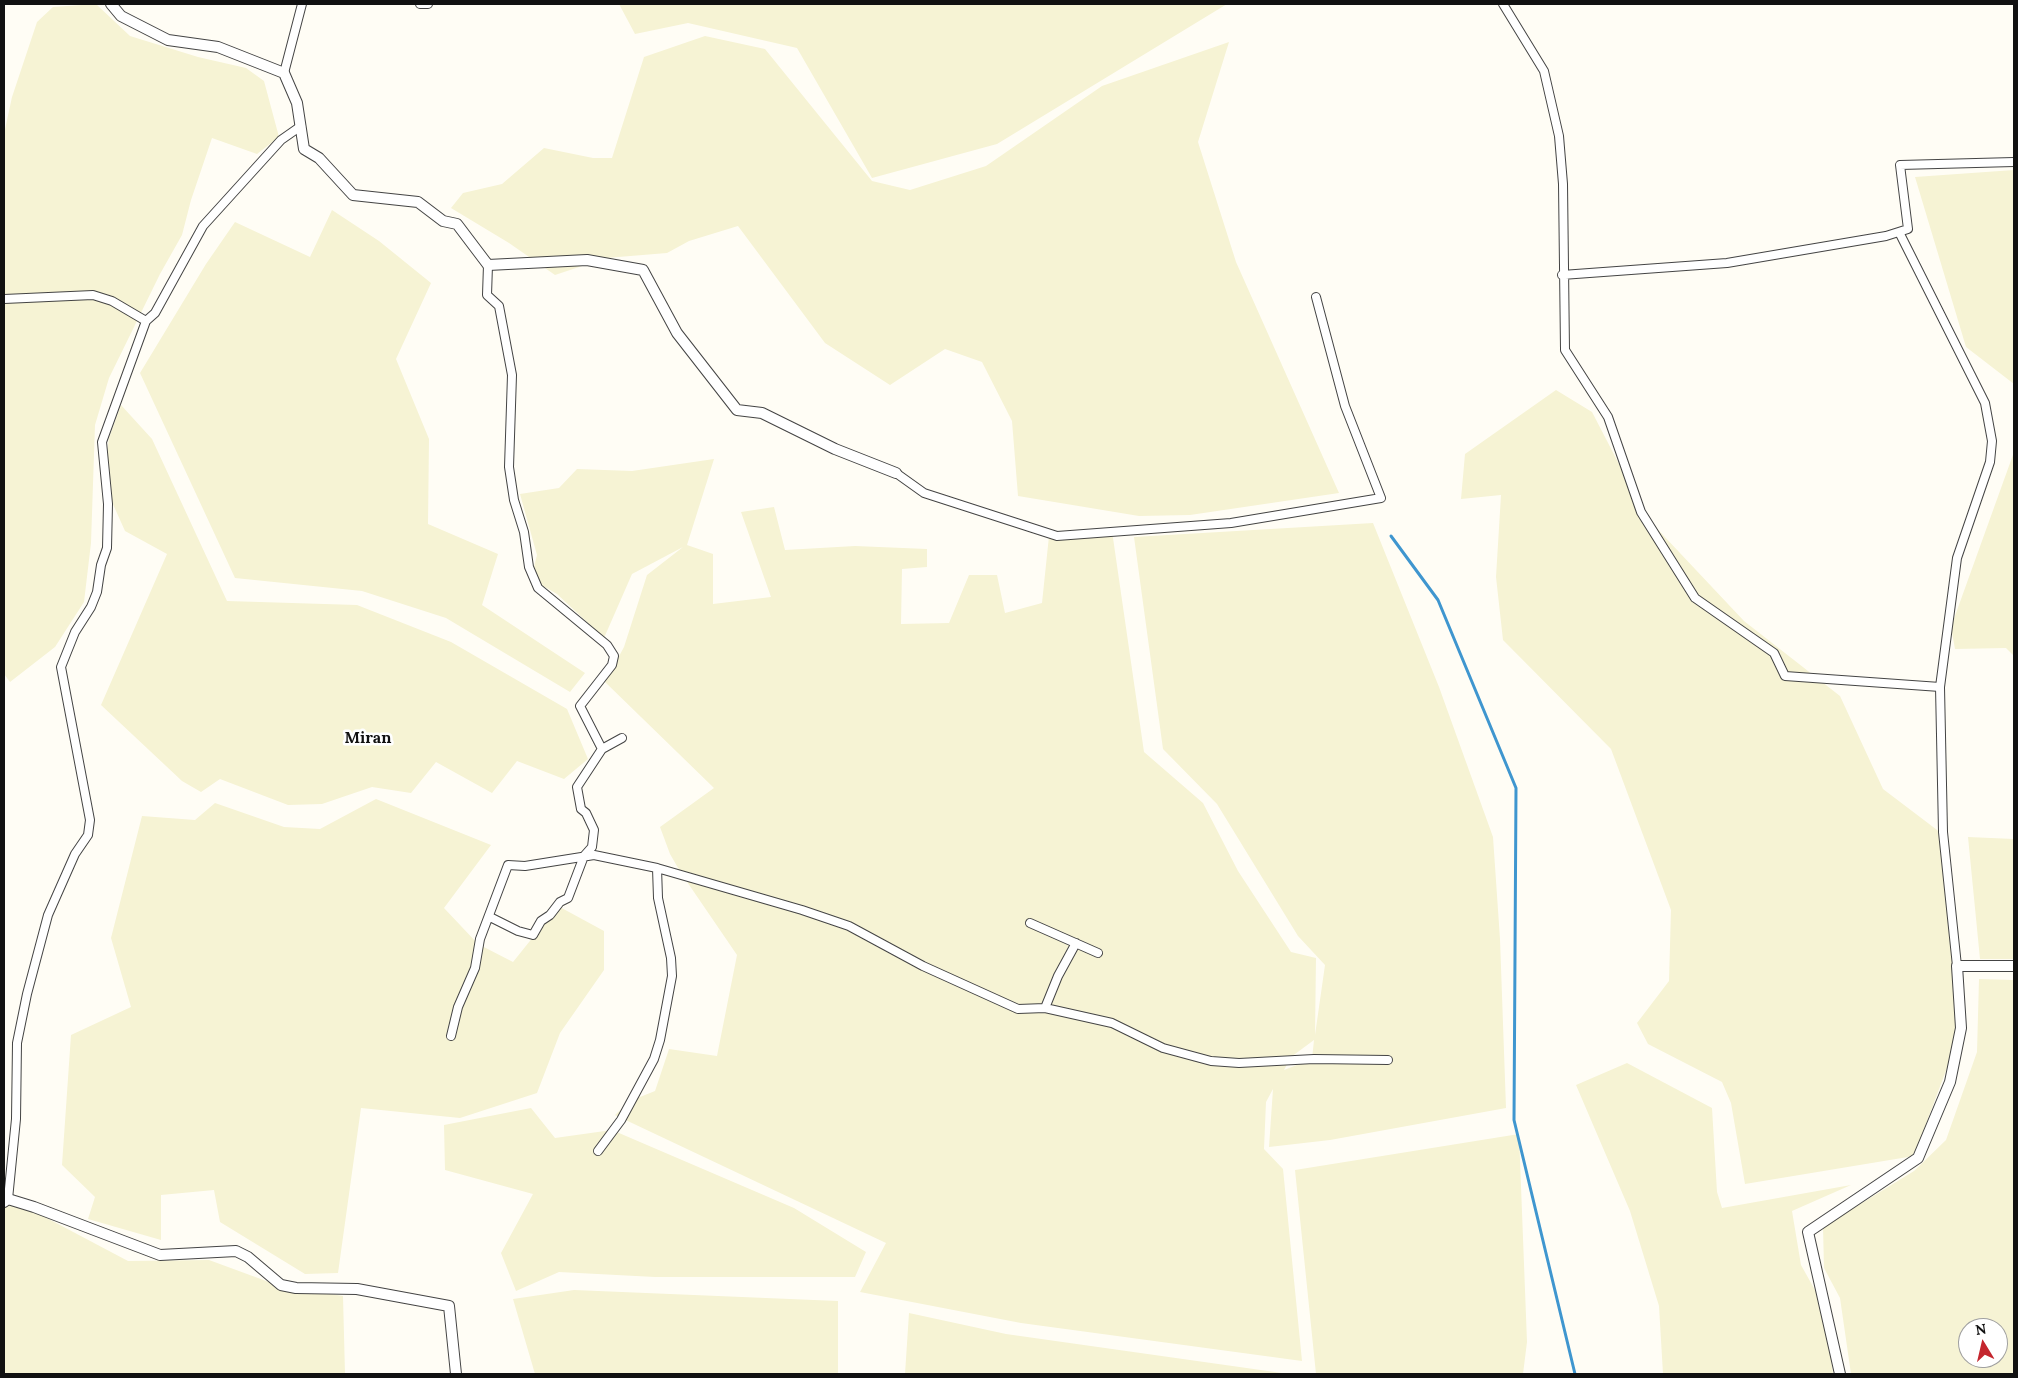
<!DOCTYPE html>
<style>
body{margin:0}
#map{position:relative;width:2018px;height:1378px;overflow:hidden;background:#fffdf5;font-family:Lora,serif}
canvas{display:block}
.frame{position:absolute;inset:0;border:5px solid #111;pointer-events:none}
.north{position:absolute;left:1958px;top:1318px;width:50px;height:50px;box-sizing:border-box;background:#fff;border:1px solid #a0a0a0;border-radius:50%;rotate:351deg;font-size:14px;font-weight:700;line-height:20px;text-align:center;color:#111}
.north::after{content:'';display:block;margin:auto;width:18px;height:22px;background:#c4262e;clip-path:polygon(50% 0,100% 100%,50% 72%,0 100%)}
</style>
<div id="map">
<canvas width="2018" height="1378"></canvas>
<div class="frame"></div>
<div class="north">N</div>
</div>
<script>
const g = document.querySelector('canvas').getContext('2d');
g.lineJoin = 'round';
function paint(path, color) {
  g.fillStyle = color;
  g.fill(path, 'evenodd');
}
function shape(rows) {
  const path = new Path2D();
  for (const r of rows) {
    path.moveTo(r[0], r[1]);
    for (let i = 2; i < r.length; i += 2) path.lineTo(r[i], r[i + 1]);
  }
  return path;
}
function trace(path, color, width, dash) {
  g.strokeStyle = color;
  g.lineWidth = width;
  g.lineCap = dash ? 'butt' : 'round';
  g.setLineDash(dash || []);
  g.stroke(path);
}
function write(font, color, halo, rows, align = 'center') {
  g.font = font + ' Lora,serif';
  g.lineWidth = 5;
  g.setLineDash([]);
  g.textBaseline = 'middle';
  g.strokeStyle = halo;
  g.fillStyle = color;
  for (const [text, x, y, turn = 0] of rows) {
    g.save();
    g.translate(x, y);
    g.rotate((+turn || 0) * Math.PI / 180);
    g.textAlign = isNaN(turn) ? turn : align;
    if (halo) g.strokeText(text, 0, 0);
    g.fillText(text, 0, 0);
    g.restore();
  }
}
paint(shape([
 [96,4,130,36,198,57,246,68,264,81,279,137,257,154,212,138,191,200,182,235,160,274,109,378,95,425,91,543,84,602,55,647,10,682,4,674,4,134,12,97,37,22,53,7],
 [619,4,1227,4,997,144,872,178,797,48,688,23,635,34],
 [705,36,765,49,872,181,910,190,986,166,1102,86,1229,42,1198,142,1236,262,1339,493,1190,515,1139,516,1018,496,1012,421,982,362,945,349,890,385,825,343,738,226,689,241,667,253,606,258,555,275,509,243,451,208,463,193,502,184,544,148,593,158,612,158,644,57],
 [2014,170,2014,384,1966,347,1915,177],
 [332,210,379,241,431,283,396,359,429,439,428,524,498,554,482,605,585,673,570,692,446,618,362,591,235,578,140,373,206,264,235,222,310,257],
 [1556,390,1592,412,1647,518,1744,621,1840,696,1883,789,1945,836,1952,899,1957,1041,1914,1156,1745,1184,1731,1103,1722,1082,1648,1044,1637,1023,1669,981,1671,910,1611,749,1503,640,1496,577,1501,495,1461,499,1465,454],
 [121,405,152,439,227,601,357,605,451,642,567,709,588,759,564,779,517,761,492,793,436,762,411,793,372,787,322,804,288,805,220,779,201,792,182,781,101,705,167,554,125,531,112,502,107,453,109,438],
 [2014,452,2014,656,2006,648,1955,649,1951,627],
 [714,459,687,545,713,554,713,604,771,597,741,512,774,507,785,550,855,546,927,549,927,567,902,569,901,624,949,623,969,575,997,575,1005,613,1042,603,1049,536,1112,531,1144,752,1203,803,1238,871,1291,952,1316,958,1315,1035,1325,965,1298,936,1217,804,1163,749,1134,537,1373,523,1439,687,1493,837,1500,939,1506,1108,1330,1140,1269,1147,1273,1089,1266,1102,1264,1149,1283,1169,1302,1361,1021,1323,860,1292,886,1243,615,1115,630,1101,655,1091,669,1049,717,1056,737,955,681,873,670,854,660,827,714,788,605,682,624,647,647,575,683,547,632,574,604,638,557,594,531,579,537,555,520,494,559,488,577,469,632,471],
 [1314,1040,1312,1059,1284,1070,1291,1057],
 [376,799,491,845,444,908,478,944,513,962,558,906,604,931,604,970,560,1033,537,1093,460,1118,361,1108,338,1273,305,1274,220,1222,214,1190,161,1195,161,1240,88,1219,95,1197,62,1165,71,1035,131,1007,111,938,142,816,195,820,215,803,284,827,320,829],
 [1968,837,2014,839,2014,959,1980,959],
 [1979,979,2014,980,2014,1374,1851,1374,1840,1298,1824,1268,1823,1227,1914,1171,1946,1140,1977,1052],
 [1968,1328,1998,1328,1998,1358,1968,1358],
 [1627,1063,1712,1108,1717,1192,1722,1208,1851,1185,1792,1211,1801,1265,1825,1308,1833,1374,1663,1374,1659,1306,1630,1211,1576,1085],
 [531,1108,555,1138,612,1130,794,1208,866,1252,855,1277,655,1277,559,1272,516,1291,501,1253,533,1194,445,1170,444,1125],
 [1519,1134,1527,1342,1523,1374,1316,1374,1295,1170],
 [9,1198,128,1261,209,1260,277,1285,343,1296,345,1374,4,1374,4,1203],
 [574,1290,838,1301,838,1374,535,1374,513,1299],
 [909,1313,1006,1334,1289,1374,905,1374]
]), '#f6f3d4');
trace(shape([
 [1391,536,1438,600,1516,788,1514,1120,1575,1374]
]), '#3f96cf', 3);
const minor = shape([
 [420,4,428,4],
 [1503,4,1544,71,1559,136,1563,184,1565,350,1608,417,1641,512,1695,598,1774,653,1785,676,1940,687,1943,832,1957,966],
 [284,73,302,4],
 [1899,232,1985,403,1992,441,1990,462,1957,558,1940,687],
 [488,265,487,295,499,306,512,375,509,467,514,500,524,532,529,567,538,588,607,645,614,656,612,665,580,706,602,749],
 [1562,275,1727,263,1886,236,1908,229,1900,165,2014,162],
 [4,299,93,295,112,301,146,321],
 [896,473,924,493,1057,536,1231,523,1381,498,1345,406,1316,297],
 [490,917,518,931,533,935,541,921,550,915,560,902,568,898,584,856,592,847,594,830,586,813,581,809,577,787,602,749,622,738],
 [1030,923,1098,953],
 [1045,1008,1058,976,1076,943],
 [451,1036,458,1007,475,968,480,939,508,865,525,866,594,855,657,868,802,910,849,926,923,966,1018,1009,1045,1008,1112,1023,1163,1048,1211,1061,1239,1063,1314,1059,1388,1060],
 [598,1151,621,1120,654,1059,660,1040,672,976,671,958,658,898,657,868],
 [8,1199,16,1119,17,1043,27,994,48,915,75,854,88,835,90,820,61,667,75,632,91,607,97,592,101,565,107,548,108,504,102,442,146,321,155,313,203,226,281,140,301,126]
]);
const tertiary = shape([
 [111,4,121,16,168,40,218,47,284,73,297,103,304,149,319,158,353,195,418,202,443,221,457,224,488,265,587,260,643,270,677,333,737,410,762,413,835,449,896,473],
 [4,1202,8,1199,34,1207,160,1255,236,1251,248,1257,281,1285,296,1288,357,1289,449,1306,456,1374],
 [1840,1374,1808,1232,1918,1158,1950,1082,1961,1028,1957,966,2014,966]
]);
trace(minor, '#444', 10);
trace(tertiary, '#444', 12);
trace(minor, '#fff', 8);
trace(tertiary, '#fff', 10);
write('bold 16px', '#111', '#fff', [
 ["Miran",368,738]
]);
</script>
